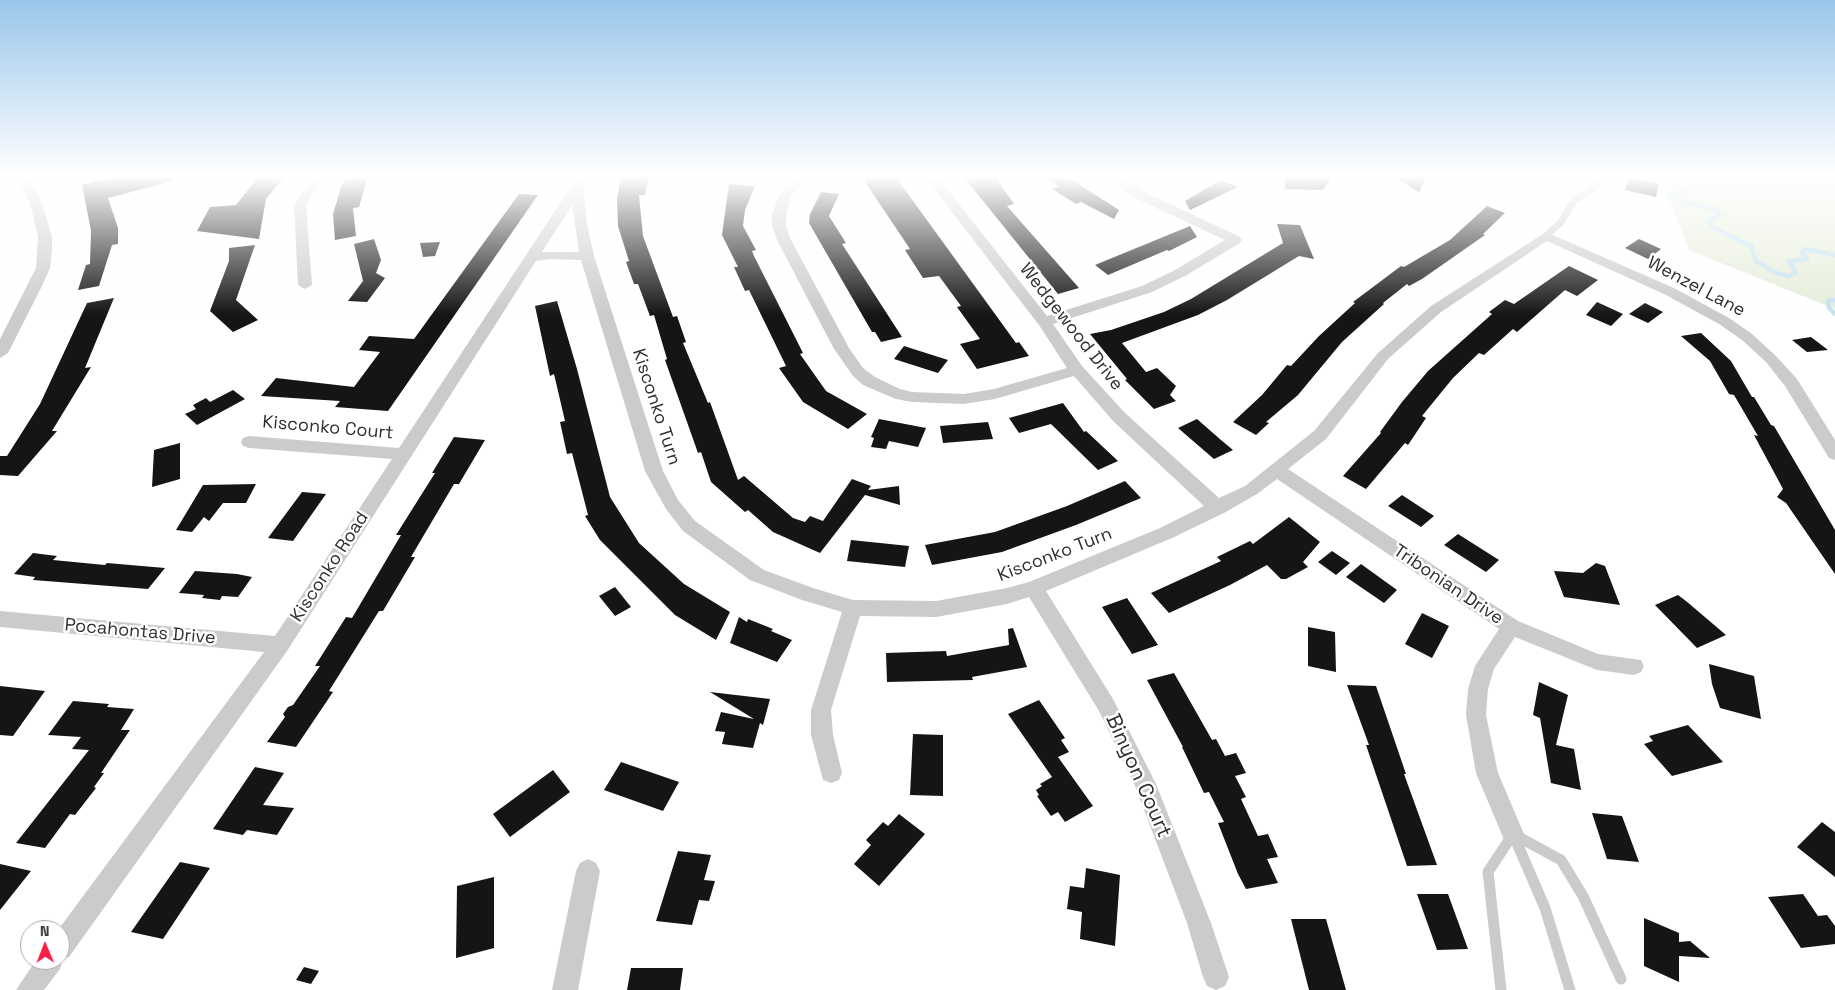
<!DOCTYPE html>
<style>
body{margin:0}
#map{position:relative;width:1835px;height:990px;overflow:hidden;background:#fff;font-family:"Space Grotesk",sans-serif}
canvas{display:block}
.north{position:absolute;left:20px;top:920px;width:50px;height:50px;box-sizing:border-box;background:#fff;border:1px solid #ababab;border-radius:50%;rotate:359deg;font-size:14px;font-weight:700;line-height:20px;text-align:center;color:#2e2e2e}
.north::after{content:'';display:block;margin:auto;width:18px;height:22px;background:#f42046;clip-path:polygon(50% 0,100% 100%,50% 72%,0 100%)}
</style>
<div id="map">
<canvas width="1835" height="990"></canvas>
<div class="north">N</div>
</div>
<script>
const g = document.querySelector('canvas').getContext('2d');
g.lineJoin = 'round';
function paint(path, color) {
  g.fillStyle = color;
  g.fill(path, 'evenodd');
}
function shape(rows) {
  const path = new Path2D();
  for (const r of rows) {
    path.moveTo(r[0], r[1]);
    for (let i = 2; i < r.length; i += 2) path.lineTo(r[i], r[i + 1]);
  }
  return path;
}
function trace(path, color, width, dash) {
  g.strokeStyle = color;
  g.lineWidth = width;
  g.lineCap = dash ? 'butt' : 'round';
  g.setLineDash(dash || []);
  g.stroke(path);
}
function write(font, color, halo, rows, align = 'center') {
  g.font = font + ' "Space Grotesk",sans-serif';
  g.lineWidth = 5;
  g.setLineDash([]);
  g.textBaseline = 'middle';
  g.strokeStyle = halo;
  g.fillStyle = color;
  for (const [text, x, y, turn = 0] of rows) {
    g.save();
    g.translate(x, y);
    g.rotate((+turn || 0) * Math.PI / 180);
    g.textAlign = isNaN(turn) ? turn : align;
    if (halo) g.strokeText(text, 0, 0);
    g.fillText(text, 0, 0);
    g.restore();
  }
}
paint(shape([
 [1660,176,1835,176,1835,309,1689,250]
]), '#e6edda');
trace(shape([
 [1702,176,1689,192,1672,196,1680,202,1716,209,1720,215,1708,221,1713,227,1751,246,1756,261,1776,273,1789,276,1796,273,1789,261,1807,259,1802,253,1804,249,1835,255],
 [1835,300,1828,301,1829,308,1835,314]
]), '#c4e2ee', 4.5);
paint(shape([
 [116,176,172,176,172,181,108,198,118,228,118,244,112,245,99,286,78,290,86,265,90,264,91,231,82,185],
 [259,176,285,176,266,199,259,239,197,231,210,207,236,205],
 [349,176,368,176,359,207,353,208,356,236,335,240,333,214,342,184],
 [621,176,649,176,645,195,639,195,643,236,673,317,677,316,686,342,683,343,708,403,710,402,738,480,744,476,793,518,805,522,810,516,823,521,852,479,871,486,868,490,899,486,900,505,865,495,820,553,773,532,748,510,745,512,711,482,701,452,698,453,665,360,667,359,654,315,650,316,638,284,634,284,626,262,629,261,618,226,617,199],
 [861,176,895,176,1016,343,1019,342,1029,356,977,369,960,344,980,339,957,307,961,306,939,276,923,278,905,250,910,249],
 [963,176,994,176,1014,204,1007,206,1079,288,1058,294],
 [1046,176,1066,176,1119,210,1114,219,1081,202,1076,204,1052,189,1059,187],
 [1285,176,1333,176,1323,190,1285,189],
 [1392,176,1427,176,1419,192],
 [1629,177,1659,184,1656,197,1625,190],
 [1221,180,1238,187,1190,210,1185,201],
 [729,184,755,186,745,210,743,226,756,250,752,251,754,256,803,353,800,354,826,391,867,414,848,429,803,402,779,368,786,366,749,290,745,291,734,267,738,267,722,235],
 [821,192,839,194,829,216,846,243,842,244,902,337,881,342,875,332,872,332,809,223,810,214],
 [519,194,538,195,388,411,335,407,340,401,261,396,276,378,354,387,380,352,359,350,369,336,414,339],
 [1487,206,1505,213,1483,234,1485,235,1422,279,1409,286,1407,284,1383,303,1384,304,1342,342,1298,395,1266,422,1269,423,1256,435,1233,422,1262,395,1287,365,1291,366,1319,336,1355,303,1353,302,1401,266,1404,267,1450,240],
 [1277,224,1300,225,1314,259,1299,256,1227,300,1198,315,1122,343,1146,372,1157,368,1176,386,1170,395,1176,401,1154,409,1125,380,1127,379,1090,334,1111,330,1164,312,1191,299,1283,243],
 [1190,226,1197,237,1169,251,1167,250,1108,275,1095,265],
 [374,239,381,260,376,273,385,278,367,302,348,301,363,281,354,244],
 [1639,239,1661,249,1648,259,1625,248],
 [440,242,435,256,423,257,420,243],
 [255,245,236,300,258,320,233,332,210,311,229,261,229,248],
 [1569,266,1598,280,1577,296,1565,290,1517,332,1513,329,1484,355,1479,353,1453,378,1422,416,1426,418,1408,445,1405,443,1366,489,1343,476,1381,433,1380,432,1402,402,1428,371,1492,314,1489,312,1505,300,1514,304],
 [114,298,85,368,91,367,52,431,57,431,18,476,0,475,0,456,7,456,40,404,87,303],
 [557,301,577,369,610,497,639,543,684,584,730,612,716,640,675,615,600,540,585,516,588,515,572,453,567,454,560,422,565,421,554,374,550,376,535,306],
 [1597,302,1623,314,1611,326,1586,315],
 [1645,303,1663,312,1648,323,1629,314],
 [1701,333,1731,361,1752,397,1754,397,1771,425,1774,426,1835,530,1835,574,1786,503,1777,497,1783,489,1754,435,1758,436,1734,395,1729,394,1710,361,1681,336],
 [1811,337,1828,350,1807,352,1792,340],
 [904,346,948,360,938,373,894,359],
 [233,390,245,399,197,425,185,414,196,409,193,405,206,398,210,402],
 [1063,403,1084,432,1086,431,1118,461,1098,470,1051,424,1019,433,1009,418],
 [879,419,926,428,918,447,889,441,886,449,871,447,874,438,871,437],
 [1197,419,1221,440,1233,450,1214,459,1178,428],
 [988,422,993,439,943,443,940,426],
 [454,437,485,440,459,484,454,484,411,557,415,557,383,611,379,611,329,691,333,692,296,747,267,742,285,717,283,714,288,707,293,705,320,666,315,666,346,617,352,618,401,535,396,535,435,473,432,473],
 [180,443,180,479,152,487,154,450],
 [1125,481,1141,498,1076,525,1002,552,932,565,925,545,995,532,1067,506],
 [256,484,246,503,223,503,209,521,204,517,192,532,176,530,203,485],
 [302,492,326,494,293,541,268,538],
 [1402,495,1434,516,1421,527,1388,506],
 [1289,517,1320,542,1303,562,1308,567,1286,579,1281,579,1267,565,1230,585,1169,613,1151,593,1221,561,1217,557,1250,541,1253,544],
 [1458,534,1499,560,1486,572,1444,545],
 [851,540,909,546,905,567,847,561],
 [1332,551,1350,563,1336,575,1318,562],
 [33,553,57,556,53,560,105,565,107,563,165,568,148,589,33,580,35,577,14,574],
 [1596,563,1605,566,1620,605,1564,597,1554,571,1583,573],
 [1361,564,1397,590,1384,603,1346,577],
 [195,571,237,574,252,577,238,597,222,596,220,600,202,598,204,595,179,593],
 [615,587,631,607,615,616,599,596],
 [1678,595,1686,601,1726,635,1697,648,1655,605],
 [1127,598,1133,607,1158,645,1132,654,1102,607],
 [1422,613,1449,626,1432,658,1405,644],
 [739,617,747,622,748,619,773,629,771,631,792,640,777,662,730,643],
 [1308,627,1335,632,1336,672,1308,666],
 [1013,628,1027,667,972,677,973,680,887,682,886,653,946,651,947,656,1009,645,1008,629],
 [1709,664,1754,676,1761,719,1720,708,1712,684],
 [1174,673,1212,740,1216,739,1225,756,1236,753,1246,773,1235,776,1246,797,1241,799,1258,836,1268,834,1278,857,1267,859,1278,883,1246,889,1238,874,1218,823,1224,822,1209,792,1204,793,1182,747,1183,747,1147,680],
 [1539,682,1568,695,1556,745,1574,749,1581,790,1551,783,1540,718,1533,715],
 [1347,685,1376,686,1406,774,1404,774,1437,865,1407,866,1366,745,1369,745],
 [0,686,45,691,13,736,0,735],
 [710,692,770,699,763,725,760,723,753,748,722,744,725,732,715,731,721,712,754,719],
 [1039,700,1065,738,1061,740,1069,752,1058,757,1093,806,1065,822,1058,812,1051,816,1037,796,1039,795,1036,790,1042,786,1040,784,1052,777,1008,714],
 [73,701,109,704,107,707,134,709,121,730,130,730,101,773,104,773,94,787,96,788,75,815,70,814,45,848,16,843,89,750,72,749,81,737,48,735],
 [1688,725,1723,762,1672,776,1644,744,1653,741,1649,736],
 [913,734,943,735,943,796,910,795],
 [621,762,679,782,663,811,604,790],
 [255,767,284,773,263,805,294,808,277,835,247,830,243,835,213,829],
 [553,770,570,792,510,837,493,814],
 [1592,813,1622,816,1639,862,1607,859],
 [899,814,925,834,879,886,854,864,871,845,866,840,883,822,888,826],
 [1822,822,1835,832,1835,877,1797,847],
 [678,851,711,855,704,880,715,881,709,901,699,900,692,925,656,921],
 [180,862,210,868,163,939,131,932],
 [0,864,31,871,0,910],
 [1086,868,1120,875,1115,946,1080,939,1082,912,1067,909,1070,886,1084,888],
 [494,877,494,948,456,958,457,886],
 [1417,894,1448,894,1468,949,1437,950],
 [1803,894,1818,916,1827,915,1835,926,1835,944,1801,948,1768,897],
 [1644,918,1679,933,1679,942,1690,941,1710,958,1679,956,1679,982,1644,966],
 [1291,919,1326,919,1346,990,1309,990],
 [304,967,319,971,311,984,296,980],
 [631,968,683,968,680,990,627,990]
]), '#151515');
trace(shape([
 [1546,236,1561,222,1574,201,1596,186,1600,176]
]), '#cbcbcb', 7);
trace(shape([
 [1513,834,1561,860,1583,896,1621,979],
 [1513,834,1545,908,1570,990],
 [1501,990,1488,872,1513,834]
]), '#cbcbcb', 11);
paint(shape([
 [0,176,35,176,30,179,42,203,52,237,52,251,50,268,42,286,8,353,0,358,0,339,36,268,38,237,30,203,18,180,0,181,0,176],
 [313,176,325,176,306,205,312,285,305,289,298,285,294,205,313,176],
 [578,176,590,176,583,187,587,224,594,256,663,471,678,500,695,521,764,570,813,588,853,600,936,601,1007,588,1029,582,1160,528,1204,506,1113,421,1074,376,995,399,964,404,912,402,896,399,863,385,853,376,834,349,777,240,772,226,772,215,779,195,795,176,808,176,791,196,786,215,786,226,791,240,849,348,863,368,875,377,900,389,912,392,964,394,994,389,1067,368,1039,325,924,176,937,176,1047,316,1142,286,1175,270,1225,240,1135,198,1104,176,1119,176,1145,192,1240,237,1242,240,1240,243,1185,276,1152,292,1053,324,1082,366,1125,413,1219,498,1245,486,1314,431,1378,353,1431,306,1546,232,1674,288,1729,318,1752,334,1776,356,1797,379,1835,440,1835,460,1829,458,1785,386,1766,362,1742,340,1719,324,1664,294,1547,241,1441,312,1388,359,1326,439,1288,469,1518,621,1598,654,1641,660,1644,666,1641,672,1634,675,1597,670,1515,637,1494,669,1488,689,1486,715,1498,773,1524,834,1521,842,1513,845,1505,842,1476,773,1466,715,1468,689,1475,666,1499,629,1277,479,1257,494,1224,513,1172,538,1046,591,1113,699,1156,784,1211,923,1229,977,1225,986,1216,990,1207,986,1203,977,1187,923,1135,786,1099,711,1029,597,1007,604,936,617,860,616,831,710,833,735,842,773,839,780,831,783,823,780,811,735,811,710,842,612,802,600,750,580,683,531,666,509,645,471,581,260,550,259,536,261,287,651,69,957,63,959,60,969,44,990,16,990,36,960,60,960,60,930,58,930,264,652,0,627,0,611,275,636,392,459,249,448,243,446,241,442,243,438,249,436,399,448,578,176],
 [572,205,579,252,542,252,572,205],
 [588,859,596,863,600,871,578,990,552,990,576,871,580,863,588,859]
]), '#cbcbcb');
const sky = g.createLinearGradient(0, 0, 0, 315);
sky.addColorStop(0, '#99c6ea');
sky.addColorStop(0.56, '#fff');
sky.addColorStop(1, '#ffffff00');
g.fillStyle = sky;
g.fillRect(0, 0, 1835, 315);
write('18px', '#2e2e2e', '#fff', [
 ["Wenzel Lane",1696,287,28],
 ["Wedgewood Drive",1071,327,52],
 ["Kisconko Turn",656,407,72],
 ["Kisconko Court",328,428,5],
 ["Kisconko Turn",1055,555,-21],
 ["Kisconko Road",330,567,-57],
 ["Tribonian Drive",1448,585,34],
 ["Pocahontas Drive",140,632,5]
]);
write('21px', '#2e2e2e', '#fff', [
 ["Binyon Court",1138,776,66]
]);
</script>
